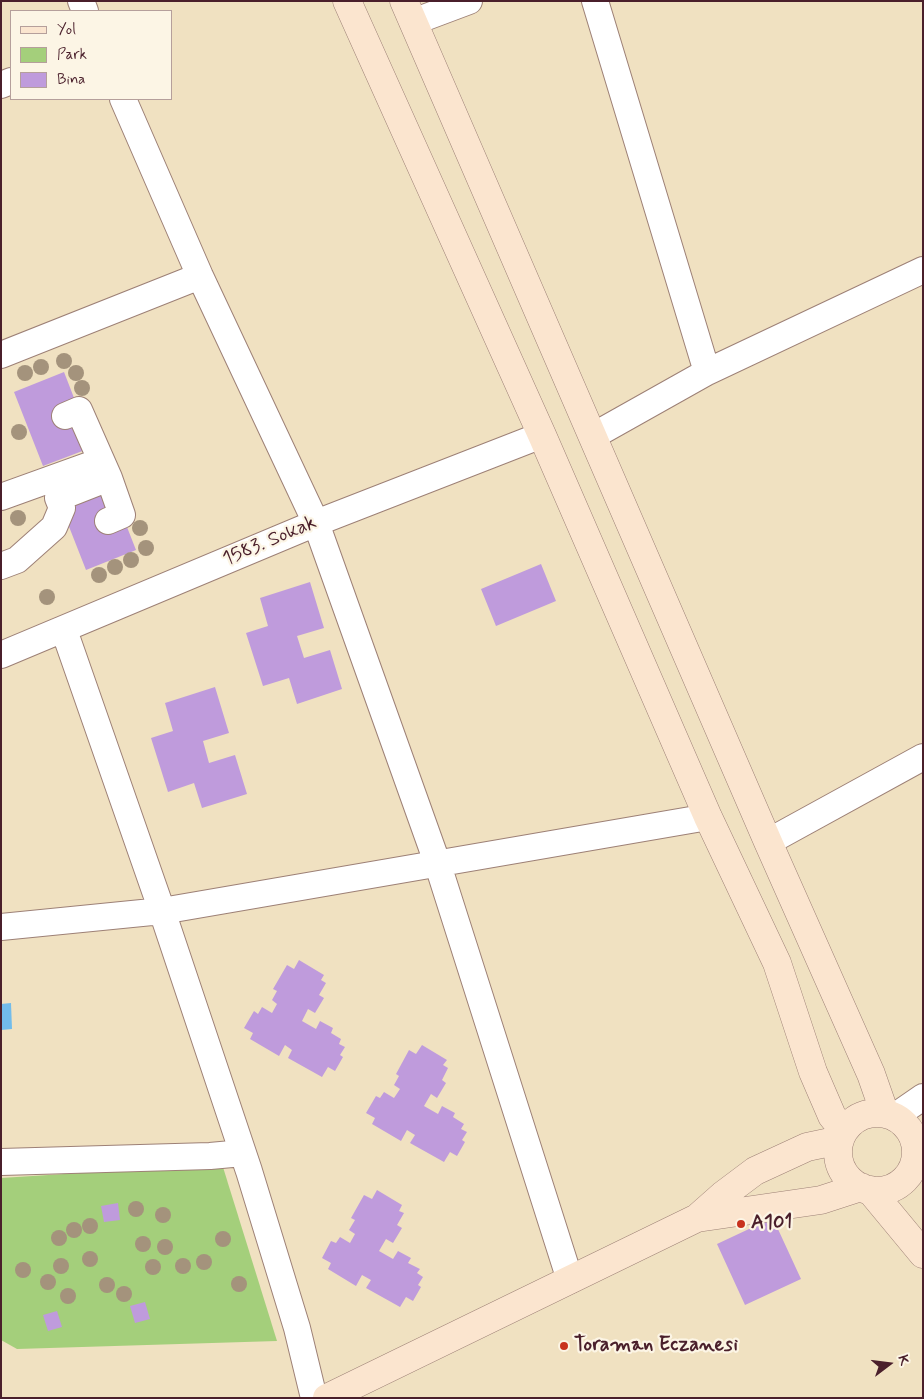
<!DOCTYPE html>
<style>
body{margin:0}
#map{position:relative;width:924px;height:1399px;overflow:hidden;background:#f0e1c1;font-family:Mynerve,sans-serif}
canvas{display:block}
.frame{position:absolute;inset:0;border:2px solid #4a1f2b;pointer-events:none}
.legend{position:absolute;left:10px;top:10px;width:162px;height:90px;box-sizing:border-box;background:#fcf5e5;border:1px solid #b59f9b;margin:0;padding:6px 9px;list-style:none;font-size:15px;color:#4a1f2b}
.legend li{display:flex;align-items:center;gap:10px;height:25px}
.legend b{width:25px;border:1px solid #b59f9b}
.north{position:absolute;left:864px;top:1339px;width:50px;height:50px;-webkit-text-stroke:4px #fcf5e5;paint-order:stroke;rotate:75deg;font-size:14px;font-weight:700;line-height:20px;text-align:center;color:#4a1f2b}
.north::after{content:'';display:block;margin:auto;width:18px;height:22px;background:#4a1f2b;clip-path:polygon(50% 0,100% 100%,50% 72%,0 100%)}
</style>
<div id="map">
<canvas width="924" height="1399"></canvas>
<div class="frame"></div>
<ul class="legend">
<li><b style="height:6px;background:#fbe5cf"></b>Yol</li>
<li><b style="height:14px;background:#a4cf7b"></b>Park</li>
<li><b style="height:14px;background:#bf9bdc"></b>Bina</li>
</ul>
<div class="north">K</div>
</div>
<script>
const g = document.querySelector('canvas').getContext('2d');
g.lineJoin = 'round';
function paint(path, color) {
  g.fillStyle = color;
  g.fill(path, 'evenodd');
}
function shape(rows) {
  const path = new Path2D();
  for (const r of rows) {
    if (r.length === 3) {
      path.moveTo(r[0] + r[2], r[1]);
      path.arc(r[0], r[1], r[2], 0, 2 * Math.PI);
      continue;
    }
    path.moveTo(r[0], r[1]);
    for (let i = 2; i < r.length; i += 2) path.lineTo(r[i], r[i + 1]);
  }
  return path;
}
function trace(path, color, width, dash) {
  g.strokeStyle = color;
  g.lineWidth = width;
  g.lineCap = dash ? 'butt' : 'round';
  g.setLineDash(dash || []);
  g.stroke(path);
}
function write(font, color, halo, rows, align = 'center') {
  g.font = font + ' Mynerve,sans-serif';
  g.lineWidth = 4.5;
  g.setLineDash([]);
  g.textBaseline = 'middle';
  g.strokeStyle = halo;
  g.fillStyle = color;
  for (const [text, x, y, turn = 0] of rows) {
    g.save();
    g.translate(x, y);
    g.rotate((+turn || 0) * Math.PI / 180);
    g.textAlign = isNaN(turn) ? turn : align;
    if (halo) g.strokeText(text, 0, 0);
    g.fillText(text, 0, 0);
    g.restore();
  }
}
paint(shape([
 [222,1164,277,1341,17,1349,1,1340,1,1178]
]), '#a4cf7b');
paint(shape([
 [11,1003,12,1029,1,1030,1,1004]
]), '#72bceb');
paint(shape([
 [64,372,93,447,43,466,14,392],
 [107,476,136,550,86,570,57,496],
 [541,564,556,601,496,626,481,589],
 [310,582,324,628,297,636,304,658,330,650,342,689,297,704,289,678,263,686,246,633,268,626,260,598],
 [215,687,229,733,203,741,209,763,235,755,247,794,202,808,194,783,168,792,151,738,173,731,165,703],
 [299,960,324,975,321,980,326,983,319,995,324,998,315,1013,308,1009,302,1021,316,1029,320,1021,333,1028,331,1033,341,1039,339,1044,345,1047,340,1055,343,1057,335,1071,328,1067,322,1077,288,1058,292,1050,285,1045,279,1056,250,1039,253,1033,244,1028,254,1011,258,1014,262,1007,272,1013,277,1004,272,1000,277,991,273,989,287,965,294,969],
 [422,1045,447,1060,443,1065,448,1068,442,1080,446,1083,437,1098,431,1094,424,1106,438,1114,442,1106,455,1113,453,1117,464,1124,461,1129,467,1132,462,1140,465,1142,457,1156,450,1152,444,1162,410,1143,415,1135,407,1130,401,1141,372,1124,375,1118,366,1113,376,1096,380,1098,384,1092,394,1098,400,1089,394,1085,399,1076,396,1074,409,1050,416,1054],
 [377,1190,402,1205,399,1211,404,1213,397,1225,402,1228,393,1243,386,1239,379,1251,393,1259,398,1251,411,1258,408,1263,420,1269,417,1273,423,1277,418,1285,421,1287,413,1301,406,1297,400,1307,366,1288,371,1280,362,1275,356,1286,328,1269,331,1263,322,1258,331,1241,336,1243,340,1237,350,1243,355,1234,349,1230,355,1220,351,1218,364,1195,372,1199],
 [118,1203,120,1220,104,1222,101,1206],
 [766,1221,770,1231,777,1227,801,1279,745,1305,717,1244],
 [145,1302,150,1319,135,1323,130,1306],
 [57,1311,62,1327,48,1331,43,1315]
]), '#bf9bdc');
const street = shape([
 [81,1,85,11],
 [413,22,469,1],
 [1,85,11,81],
 [123,99,200,276,316,523,438,865,570,1280],
 [1,355,200,276],
 [707,372,923,270],
 [593,436,707,372,595,1],
 [1,497,101,461],
 [108,521,122,515,109,478],
 [1,566,17,560,54,527,62,508,58,498,109,478,79,410,65,416],
 [64,630,162,911,249,1171,297,1328,314,1398],
 [1,655,316,523,542,435],
 [768,842,923,757],
 [1,927,162,911,708,817],
 [894,1117,923,1097],
 [916,1156,923,1153],
 [1,1162,210,1156,243,1153]
]);
const secondary = shape([
 [347,1,542,435,708,817,777,963,813,1072,832,1116,844,1131],
 [404,1,768,842,871,1074,885,1114],
 [877,1152,39],
 [870,1190,923,1254],
 [697,1218,821,1200,861,1187],
 [327,1398,697,1218,723,1195,755,1171,807,1147,840,1140]
]);
trace(street, '#9d8076', 28);
trace(secondary, '#9d8076', 29);
trace(street, '#fff', 26);
trace(secondary, '#fbe5cf', 28);
g.fillStyle = '#a4937c';
for (const [x, y] of [
 [64,361],
 [41,367],
 [25,373],
 [76,373],
 [82,388],
 [19,432],
 [18,518],
 [140,528],
 [146,548],
 [131,560],
 [115,567],
 [99,575],
 [47,597],
 [136,1209],
 [163,1215],
 [90,1226],
 [74,1230],
 [59,1238],
 [223,1239],
 [143,1244],
 [165,1247],
 [90,1259],
 [204,1262],
 [61,1266],
 [183,1266],
 [153,1267],
 [23,1270],
 [48,1282],
 [239,1284],
 [107,1285],
 [124,1294],
 [68,1296]
]) {
  g.beginPath();
  g.arc(x, y, 8, 0, 2 * Math.PI);
  g.fill();
}
for (const [x, y, r, color] of [
 [741,1224,5,"#c8321e"],
 [564,1346,5,"#c8321e"]
]) {
  const dot = new Path2D();
  dot.arc(x, y, r, 0, 2 * Math.PI);
  g.fillStyle = color;
  g.fill(dot);
  trace(dot, '#fcf5e5', 2);
}
write('20px', '#4a1f2b', '#fcf5e5', [
 ["1583. Sokak",270,542,-23]
]);
write('bold 20px', '#4a1f2b', '#fcf5e5', [
 ["A101",751,1224],
 ["Toraman Eczanesi",574,1346]
], 'left');
</script>
